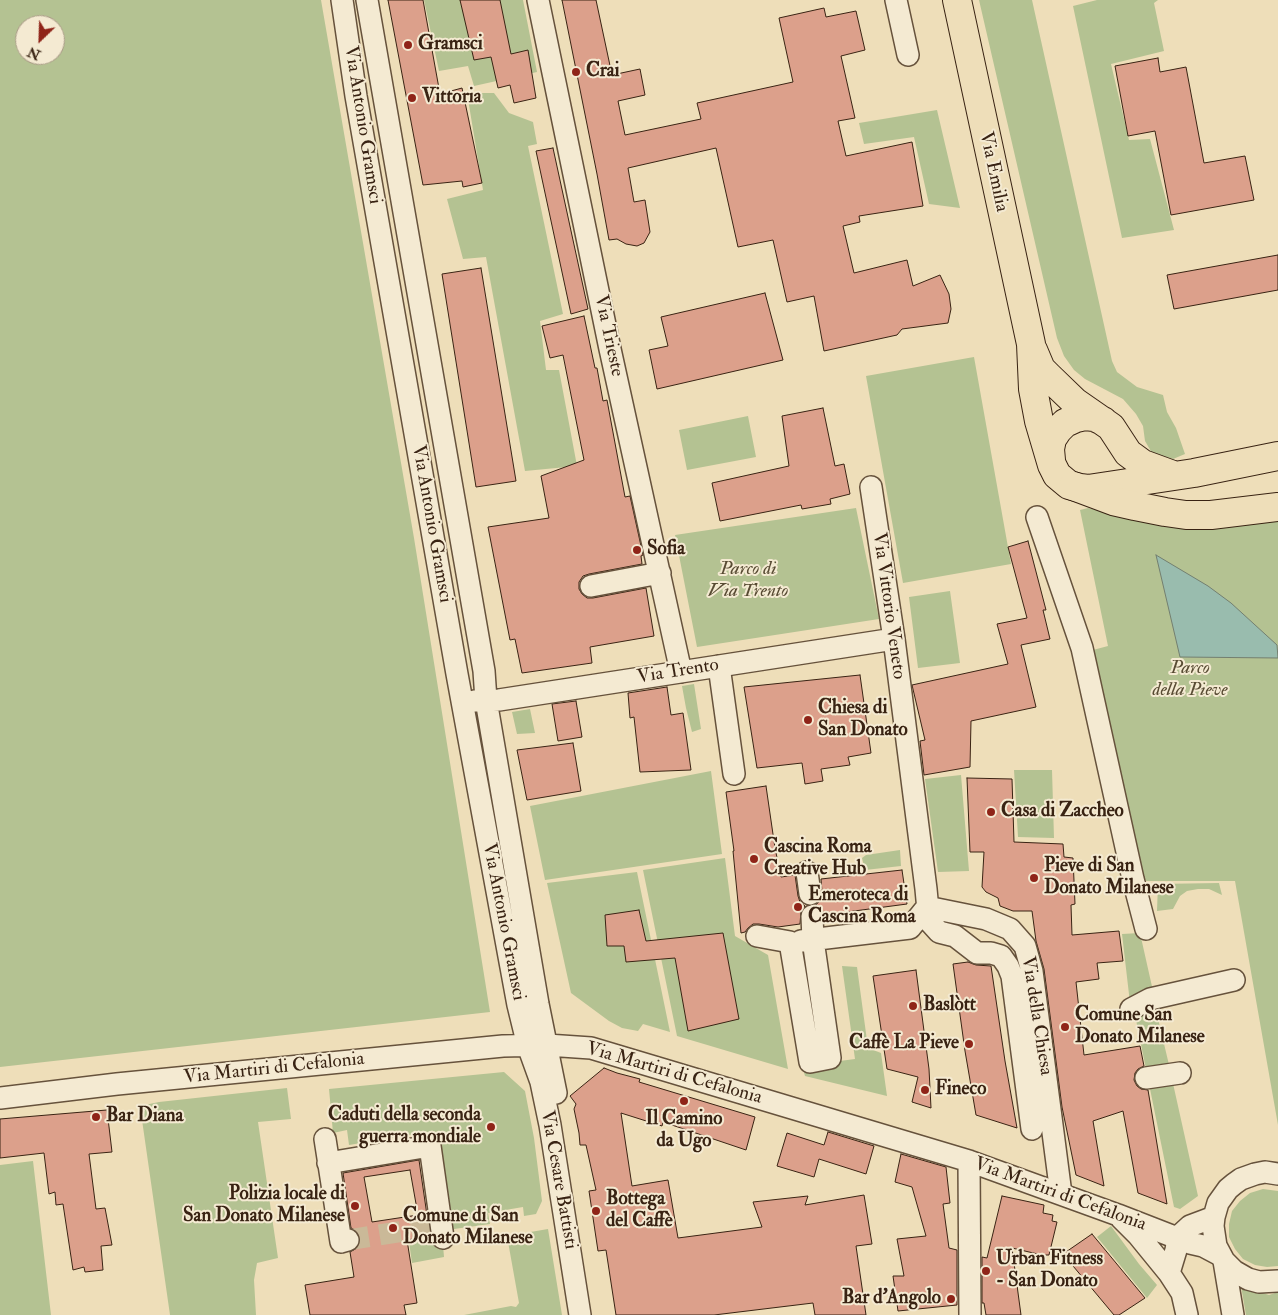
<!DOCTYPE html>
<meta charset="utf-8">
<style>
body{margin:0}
#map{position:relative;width:1278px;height:1315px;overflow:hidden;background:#eedeb9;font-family:"IM FELL Double Pica",serif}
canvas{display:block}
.north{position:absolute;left:15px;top:15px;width:50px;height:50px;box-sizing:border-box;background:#f4ead2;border:1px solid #a99a86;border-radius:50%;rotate:204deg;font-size:14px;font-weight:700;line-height:20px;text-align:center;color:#392313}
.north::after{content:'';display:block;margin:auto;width:18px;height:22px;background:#8f2418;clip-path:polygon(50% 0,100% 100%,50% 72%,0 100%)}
</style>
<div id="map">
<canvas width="1278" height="1315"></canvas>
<div class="north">N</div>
</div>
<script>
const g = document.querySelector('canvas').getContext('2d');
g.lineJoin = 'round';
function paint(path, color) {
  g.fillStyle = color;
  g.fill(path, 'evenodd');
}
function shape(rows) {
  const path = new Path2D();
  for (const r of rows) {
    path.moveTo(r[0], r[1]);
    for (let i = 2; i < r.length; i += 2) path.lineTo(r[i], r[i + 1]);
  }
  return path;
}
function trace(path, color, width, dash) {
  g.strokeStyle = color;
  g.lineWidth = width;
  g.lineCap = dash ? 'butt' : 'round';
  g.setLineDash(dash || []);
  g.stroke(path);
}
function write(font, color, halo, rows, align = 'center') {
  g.font = font + ' "IM FELL Double Pica",serif';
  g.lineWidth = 4;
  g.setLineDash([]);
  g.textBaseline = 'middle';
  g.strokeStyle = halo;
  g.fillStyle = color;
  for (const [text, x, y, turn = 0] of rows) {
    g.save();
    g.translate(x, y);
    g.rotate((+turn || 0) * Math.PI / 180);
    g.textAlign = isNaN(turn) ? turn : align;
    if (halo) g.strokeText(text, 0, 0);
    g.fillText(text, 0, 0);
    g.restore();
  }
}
paint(shape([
 [0,0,321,0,414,538,490,1012,0,1067],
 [25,25,55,25,55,55,25,55],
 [424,0,523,0,537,72,474,86,468,66,439,71],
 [979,0,1032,0,1112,361,1117,372,1137,387,1163,395,1167,412,1176,428,1185,454,1173,459,1152,453,1145,441,1143,426,1136,414,1123,399,1085,379,1074,370,1064,356,1057,338],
 [1097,0,1158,0,1154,3,1164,51,1111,64,1129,140,1150,139,1174,230,1122,238,1073,6],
 [467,93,494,93,509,113,533,122,537,144,528,146,563,314,540,321,546,370,559,370,577,466,525,471,486,257,463,259,447,199,483,190],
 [937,110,960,208,929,204,914,137,864,144,859,123],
 [974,357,1011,564,903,583,866,376],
 [748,416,756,457,687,470,679,430],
 [856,508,879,619,697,647,675,535],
 [1088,508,1162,525,1198,529,1278,521,1278,1125,1235,881,1146,881,1140,870,1093,650,1108,646,1080,510],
 [950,591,960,663,918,668,909,597],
 [694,684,701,729,692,732,686,708,682,686],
 [530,709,535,733,517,734,512,712],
 [1014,770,1052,770,1054,838,1018,837],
 [711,771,722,854,545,880,530,806],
 [961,775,969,871,938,872,925,779],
 [900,850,901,866,865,870,862,858,866,855],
 [725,858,735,936,768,955,788,1069,677,1036,643,870],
 [637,872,670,1032,643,1024,638,1031,622,1028,609,1021,571,993,547,883],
 [1219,883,1222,895,1209,889,1198,889,1187,891,1180,896,1173,909,1157,911,1158,884],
 [1140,933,1153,991,1130,1003,1122,934],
 [842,966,857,967,868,1048,881,1053,887,1096,805,1076,802,1066,855,1059],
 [1155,1006,1170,1069,1147,1074,1135,1015],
 [504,1072,525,1091,534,1138,542,1201,536,1214,524,1216,523,1207,488,1213,490,1224,454,1229,455,1244,443,1245,444,1257,412,1263,409,1242,448,1235,434,1131,349,1145,347,1130,333,1133,329,1089],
 [1172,1079,1198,1196,1180,1209,1174,1207,1149,1084],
 [287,1088,291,1119,258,1122,278,1258,257,1263,254,1280,256,1315,170,1315,140,1106,159,1102],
 [33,1161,51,1315,0,1315,0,1165],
 [1263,1189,1278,1191,1278,1266,1267,1267,1255,1265,1243,1259,1235,1249,1229,1237,1229,1224,1232,1211,1240,1201,1250,1193],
 [1111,1226,1139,1264,1157,1285,1147,1298,1097,1237],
 [548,1229,562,1315,464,1315,511,1306,516,1307,519,1303,507,1236],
 [1241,1286,1269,1295,1278,1292,1278,1315,1246,1315]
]), '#b4c292');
const water = shape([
 [1156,555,1208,586,1231,603,1277,645,1278,658,1180,657,1156,555]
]);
paint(water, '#99bcae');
trace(water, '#737f70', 1);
const building = shape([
 [388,0,423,0,440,94,462,88,482,183,463,187,462,181,423,185,388,0],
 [460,0,500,0,511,54,528,50,536,98,514,103,510,85,498,88,491,57,474,60,460,0],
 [562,0,596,0,612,75,640,69,645,95,618,101,625,135,701,119,697,103,793,82,779,18,824,8,826,17,856,11,865,50,841,56,855,118,838,121,846,156,912,142,923,206,859,216,860,222,843,226,854,273,907,260,913,286,940,275,949,294,951,309,948,323,902,329,897,335,824,351,814,296,787,302,773,240,738,247,716,148,628,168,634,202,645,200,650,232,644,243,637,246,626,244,617,239,609,240,597,174,562,0],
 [1158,58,1160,72,1186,67,1204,163,1245,156,1254,200,1171,215,1155,131,1128,136,1115,66,1158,58],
 [553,148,588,309,571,314,536,151,553,148],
 [1278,255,1278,290,1174,309,1167,275,1278,255],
 [481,268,516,481,476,487,442,274,481,268],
 [765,293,783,360,657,389,649,350,668,346,661,317,765,293],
 [584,316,595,368,597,368,603,401,607,400,625,497,630,496,643,555,641,556,642,564,589,574,583,576,579,582,579,589,582,594,587,598,593,598,646,588,654,636,590,647,592,663,522,673,515,639,510,640,488,527,549,518,541,476,584,460,563,355,550,358,542,326,584,316],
 [823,408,835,466,844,464,850,494,830,499,831,504,802,509,801,505,720,521,712,483,789,466,782,416,823,408],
 [1028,541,1046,610,1043,610,1050,639,1021,645,1036,707,971,721,970,767,924,775,920,741,925,740,912,685,1008,664,997,624,1027,618,1008,547,1028,541],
 [860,675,871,753,848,757,850,765,821,769,823,781,805,784,802,763,757,768,744,687,860,675],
 [667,687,671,715,683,713,691,770,640,772,634,717,630,718,628,693,667,687],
 [576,701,582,737,558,741,552,704,576,701],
 [573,743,581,791,527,800,517,750,573,743],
 [967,778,1012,779,1014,842,1063,844,1064,857,1073,858,1075,904,1071,905,1072,935,1119,931,1123,961,1097,963,1099,979,1076,982,1084,1055,1140,1046,1144,1066,1138,1069,1135,1073,1134,1080,1137,1086,1141,1089,1148,1090,1167,1204,1138,1193,1123,1111,1093,1121,1104,1186,1076,1175,1062,1107,1044,969,1036,941,1032,911,1013,911,1000,906,998,898,986,892,982,887,984,852,970,852,967,778],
 [766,786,775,848,781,877,795,875,798,896,800,902,805,906,801,911,800,924,778,927,759,924,753,924,748,928,745,932,741,933,733,851,734,851,726,792,766,786],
 [902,870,907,904,824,915,822,909,816,905,822,898,822,892,821,879,902,870],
 [639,910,646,941,723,933,739,1019,688,1031,675,958,626,962,624,946,607,946,605,915,639,910],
 [968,962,976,965,991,966,1005,1061,1017,1128,976,1115,965,1051,953,964,968,962],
 [916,970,929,1069,931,1108,912,1102,918,1077,887,1069,873,976,916,970],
 [604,1068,617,1073,640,1079,639,1082,755,1117,746,1150,663,1122,662,1126,621,1113,632,1186,668,1180,678,1238,762,1227,753,1202,808,1196,805,1205,864,1195,872,1244,856,1246,866,1315,815,1315,813,1303,714,1315,616,1315,606,1250,598,1251,589,1191,596,1190,586,1145,580,1145,579,1133,574,1109,576,1104,570,1096,604,1068],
 [107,1110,112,1152,89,1154,96,1209,105,1208,112,1245,101,1246,103,1270,85,1272,84,1267,73,1270,63,1204,56,1205,55,1192,49,1194,44,1153,0,1158,0,1119,107,1110],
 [828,1132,874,1146,866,1174,819,1159,814,1177,777,1166,787,1133,824,1145,828,1132],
 [901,1154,946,1167,950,1203,943,1204,949,1248,957,1250,957,1305,898,1311,893,1276,904,1276,897,1239,926,1236,912,1187,895,1182,901,1154],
 [419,1160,430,1236,407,1240,417,1303,404,1305,406,1315,310,1315,305,1285,354,1277,350,1252,357,1248,360,1243,360,1237,357,1231,351,1228,343,1173,419,1160],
 [410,1170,418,1215,372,1222,364,1177,410,1170],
 [1002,1196,1044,1205,1043,1213,1053,1215,1052,1221,1057,1222,1049,1255,1042,1255,1012,1248,1021,1315,986,1315,984,1303,982,1303,982,1257,987,1258,1002,1196],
 [1092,1234,1145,1298,1119,1315,1114,1315,1063,1254,1092,1234]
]);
paint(building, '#dca08b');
trace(building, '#392313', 1);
trace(shape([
 [348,1240,441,1225]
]), '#cab998', 21, [21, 11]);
const minor = shape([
 [342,0,356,96,457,674,518,1005,528,1046,541,1082,550,1125,580,1315],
 [367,0,484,671,486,700,538,1004,556,1093],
 [538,0,610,349,681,672],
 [896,0,908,55],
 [871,487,894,639,926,889,929,921,939,932,955,936,977,953,991,953,1001,956,1008,966,1012,976,1032,1129],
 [1037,517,1082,648,1133,879,1146,929],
 [591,586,660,573],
 [719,666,734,774],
 [474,701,499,700,894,639],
 [807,872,810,894],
 [927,907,986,919,1010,929,1025,946,1032,971,1061,1194],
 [757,936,790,942,810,1062,830,1058,813,940,812,916],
 [801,941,910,928,927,907],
 [1131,1009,1150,999,1234,980],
 [1146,1078,1180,1073],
 [0,1098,117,1084,503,1046,547,1045,591,1048,969,1161,1118,1215,1190,1243,1203,1246,1220,1255],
 [325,1139,341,1242,348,1240],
 [969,1161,970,1315],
 [328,1163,430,1146,443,1238],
 [1278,1174,1265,1172,1255,1174,1241,1179,1234,1184,1228,1189,1218,1203,1214,1217,1213,1226,1216,1246,1224,1261,1234,1271,1248,1279,1259,1282,1278,1281],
 [1121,1218,1138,1235,1169,1273],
 [1178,1237,1176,1250,1169,1273,1182,1293,1187,1315],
 [1178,1237,1190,1226,1214,1217],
 [1224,1261,1233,1315]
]);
const major = shape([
 [957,0,1031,344,1033,389,1039,421,1052,465,1057,475,1069,485,1080,488,1088,489,1194,473,1278,456],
 [1033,350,1041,369,1048,376,1075,402,1111,427,1128,453,1143,464,1173,475],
 [1051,460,1050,449,1052,439,1058,430,1065,423,1076,418,1085,416,1094,417,1103,421]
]);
const highway = shape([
 [1073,486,1113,501,1135,506,1165,512,1186,515,1211,515,1278,507]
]);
trace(minor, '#66523c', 24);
trace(major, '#392313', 30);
trace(highway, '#392313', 30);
trace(minor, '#f4ead2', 21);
trace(major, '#eedeb9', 28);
trace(highway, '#eedeb9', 28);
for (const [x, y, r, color] of [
 [408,45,5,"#8f2418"],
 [576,72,5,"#8f2418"],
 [412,98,5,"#8f2418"],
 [637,550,5,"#8f2418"],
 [808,720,5,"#8f2418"],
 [991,812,5,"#8f2418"],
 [754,859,5,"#8f2418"],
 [1034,878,5,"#8f2418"],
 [798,907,5,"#8f2418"],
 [913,1006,5,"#8f2418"],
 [1065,1027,5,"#8f2418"],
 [969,1044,5,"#8f2418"],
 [925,1090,5,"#8f2418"],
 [684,1101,5,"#8f2418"],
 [96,1117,5,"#8f2418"],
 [491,1127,5,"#8f2418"],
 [355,1206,5,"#8f2418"],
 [596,1211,5,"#8f2418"],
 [393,1228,5,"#8f2418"],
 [986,1271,5,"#8f2418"],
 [951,1299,5,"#8f2418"]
]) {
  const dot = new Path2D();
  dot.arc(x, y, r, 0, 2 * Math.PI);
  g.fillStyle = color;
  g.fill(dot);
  trace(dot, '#f4ead2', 2);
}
write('bold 19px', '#392313', '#f4ead2', [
 ["Gramsci",418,45],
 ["Crai",586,72],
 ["Vittoria",422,98],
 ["Sofia",647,550],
 ["Chiesa di",818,709],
 ["San Donato",818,731],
 ["Casa di Zaccheo",1001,812],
 ["Cascina Roma",764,848],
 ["Creative Hub",764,870],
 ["Pieve di San",1044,867],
 ["Donato Milanese",1044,889],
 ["Emeroteca di",808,896],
 ["Cascina Roma",808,918],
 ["Baslòtt",923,1006],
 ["Comune San",1075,1016],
 ["Donato Milanese",1075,1038],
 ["Caffè La Pieve",959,1044,"right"],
 ["Fineco",935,1090],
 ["Caduti della seconda",481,1116,"right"],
 ["guerra mondiale",481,1138,"right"],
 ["Bar Diana",106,1117],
 ["Il Camino",684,1120,"center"],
 ["da Ugo",684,1142,"center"],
 ["Polizia locale di",345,1195,"right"],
 ["San Donato Milanese",345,1217,"right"],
 ["Bottega",606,1200],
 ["del Caffè",606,1222],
 ["Comune di San",403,1217],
 ["Donato Milanese",403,1239],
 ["Urban Fitness",996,1260],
 ["- San Donato",996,1282],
 ["Bar d'Angolo",941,1299,"right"]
], 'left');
write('19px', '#392313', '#f4ead2', [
 ["Via Antonio Gramsci",362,125,81],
 ["Via Emilia",993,172,78],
 ["Via Trieste",608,336,78],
 ["Via Antonio Gramsci",431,524,80],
 ["Via Vittorio Veneto",888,606,82],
 ["Via Trento",678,672,-9],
 ["Via Antonio Gramsci",503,922,79],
 ["Via della Chiesa",1036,1016,81],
 ["Via Martiri di Cefalonia",274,1069,-6],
 ["Via Martiri di Cefalonia",674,1074,16],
 ["Via Cesare Battisti",558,1180,80],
 ["Via Martiri di Cefalonia",1060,1195,20]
]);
write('italic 19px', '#584b33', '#f4ead2', [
 ["Parco di",748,570],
 ["Via Trento",748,592],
 ["Parco",1190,669],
 ["della Pieve",1190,691]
]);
</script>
